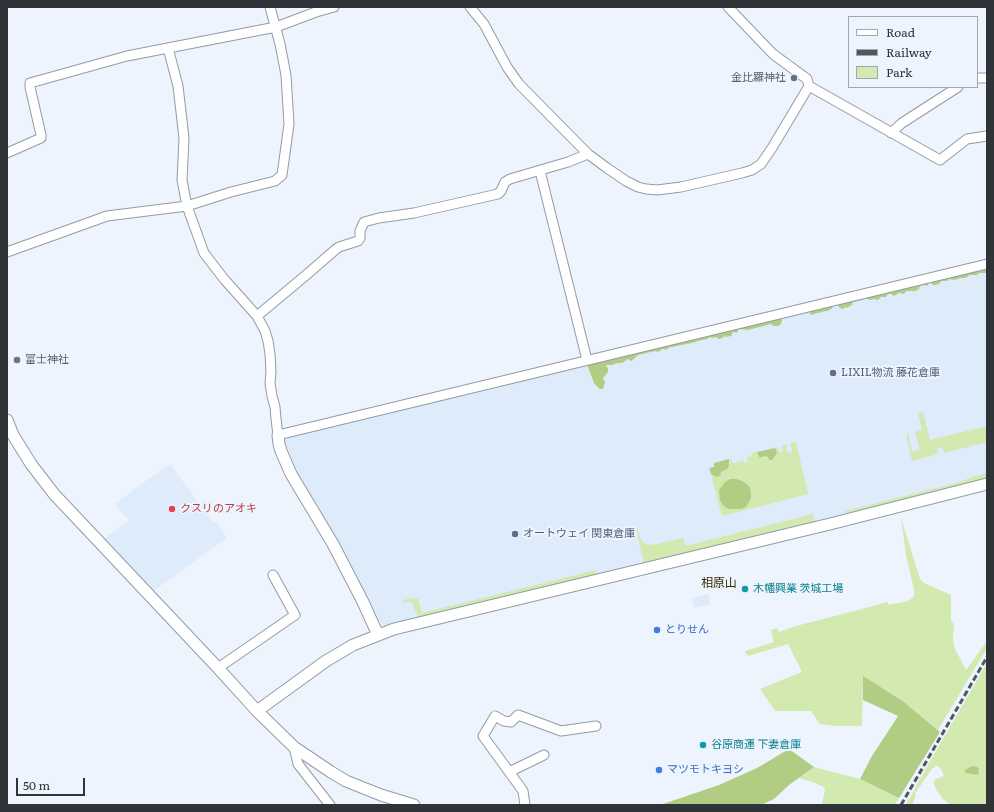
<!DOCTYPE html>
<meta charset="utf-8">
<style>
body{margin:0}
#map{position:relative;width:994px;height:812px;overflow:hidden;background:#edf4fe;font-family:Literata,serif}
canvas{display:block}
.frame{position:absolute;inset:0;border:8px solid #303337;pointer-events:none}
.legend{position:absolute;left:848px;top:16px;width:130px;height:72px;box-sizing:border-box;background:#edf4fe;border:1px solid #a1a7ae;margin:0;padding:5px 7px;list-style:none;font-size:12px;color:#303337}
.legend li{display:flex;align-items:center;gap:8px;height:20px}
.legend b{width:20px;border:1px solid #a1a7ae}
.scale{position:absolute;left:16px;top:778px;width:69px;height:18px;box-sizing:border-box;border:2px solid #303337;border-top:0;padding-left:5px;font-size:12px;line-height:14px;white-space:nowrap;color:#303337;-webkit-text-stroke:3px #edf4fe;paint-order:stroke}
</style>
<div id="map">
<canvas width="994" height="812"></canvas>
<div class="frame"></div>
<ul class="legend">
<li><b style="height:5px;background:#fff"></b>Road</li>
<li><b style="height:5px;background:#54585d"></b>Railway</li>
<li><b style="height:11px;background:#d2e9b0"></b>Park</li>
</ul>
<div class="scale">50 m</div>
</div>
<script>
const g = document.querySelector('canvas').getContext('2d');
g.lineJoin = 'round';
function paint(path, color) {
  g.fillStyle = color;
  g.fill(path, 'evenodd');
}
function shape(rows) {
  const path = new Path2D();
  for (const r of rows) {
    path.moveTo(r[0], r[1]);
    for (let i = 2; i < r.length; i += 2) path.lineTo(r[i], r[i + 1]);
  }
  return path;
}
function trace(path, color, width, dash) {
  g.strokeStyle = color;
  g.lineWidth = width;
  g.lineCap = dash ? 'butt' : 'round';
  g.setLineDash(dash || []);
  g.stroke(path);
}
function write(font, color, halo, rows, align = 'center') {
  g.font = font + ' Literata,"Noto Sans JP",serif';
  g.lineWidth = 4;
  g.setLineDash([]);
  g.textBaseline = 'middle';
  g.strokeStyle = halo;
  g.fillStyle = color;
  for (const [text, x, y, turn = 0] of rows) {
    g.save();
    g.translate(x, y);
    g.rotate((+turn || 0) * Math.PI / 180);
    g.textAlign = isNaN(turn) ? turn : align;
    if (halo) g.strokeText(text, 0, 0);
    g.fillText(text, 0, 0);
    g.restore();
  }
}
paint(shape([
 [987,268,987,480,384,627,373,611,303,489,283,446,282,437],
 [170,464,213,522,216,521,227,538,149,594,99,542,129,521,115,504,137,487],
 [708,594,710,604,694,608,691,598]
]), '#deebfb');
paint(shape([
 [923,412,930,440,987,426,987,442,944,453,942,447,937,448,938,454,912,461,906,434,908,433,912,452,920,450,915,432,922,430,918,413],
 [796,442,808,494,722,516,711,474,713,476,727,469,730,463,729,459,731,458,732,462,735,463,743,460,744,463,748,462,747,457,752,456,751,453,757,452,759,457,765,456,772,460,776,455,777,452,775,448,778,447,779,452,781,452,783,451,782,446,787,444,786,450,789,453,791,452,792,449,790,444],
 [987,473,987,480,849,514,847,513,845,511,960,482,972,477],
 [813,514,814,520,811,524,644,564,636,528,637,528,641,540,646,544,649,545,656,544,683,538,685,546],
 [901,518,920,579,924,583,951,595,951,621,954,624,953,638,954,647,966,670,987,641,987,648,938,730,904,702,863,677,862,726,837,726,820,724,811,711,775,711,760,689,802,672,788,644,748,656,745,652,745,651,774,642,771,630,777,628,779,632,796,626,858,610,887,602,889,605,907,601,911,599,914,596,914,590,906,555],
 [596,570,597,575,419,618,411,601,404,603,403,600,413,598,416,599,418,598,422,613],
 [987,663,987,805,951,805,943,799,937,791,934,784,934,780,944,776,941,769,938,766,936,766,932,769,918,789,915,794,916,796,912,805,906,805,921,777],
 [814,767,860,779,899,798,895,805,822,805,825,788,813,782,799,778]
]), '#d2e9b0');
paint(shape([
 [987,267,987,273,979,273,977,275,969,275,968,277,964,278,960,278,955,280,949,279,947,281,941,281,940,283,936,285,933,285,931,283,929,283,927,286,924,285,920,286,919,289,915,291,906,291,904,294,899,293,894,296,891,294,888,294,886,297,881,297,878,300,874,299,870,300,868,299,866,299,867,298,871,296],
 [862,298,863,299,862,300,853,302,852,305,846,308,845,307,843,309,840,308,837,304],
 [831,305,833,307,830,310,814,314,811,315,810,313,810,309],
 [781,317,782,321,780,325,777,326,774,326,771,324,748,330,739,329,737,333,733,332,731,336,726,337,725,335,724,337,719,339,716,337,712,338,710,337,707,339,698,341,692,343,672,347,668,348,666,350,663,349,658,352,655,351,638,355,634,359,631,361,628,359,622,363,617,363,612,365,607,365,606,366,608,368,608,372,603,378,605,382,603,389,600,389,594,383,588,367,587,364,638,351,653,349,656,348,675,343,682,342,697,338,711,335,713,334],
 [775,448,777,452,776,455,772,460,769,460,768,457,765,456,762,457,759,457,757,452],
 [729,459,729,466,727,469,721,472,720,476,716,477,711,474,709,468,714,467,714,463],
 [730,479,736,479,742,481,747,484,750,488,751,493,751,498,746,507,741,509,730,509,725,507,722,504,720,500,719,490,725,482],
 [863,676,904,702,940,732,899,798,860,779,872,756,898,716,863,700],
 [789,749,814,767,789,785,774,799,761,805,660,805,719,785,757,768],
 [974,766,977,767,979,769,978,775,966,773,964,771,970,767]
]), '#b0cd83');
const minor = shape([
 [470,7,484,24,507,67,519,84,588,154,607,168,626,181,638,187,646,189,657,190,681,187,742,173,752,170,761,164,772,148,809,86,807,79,773,54,728,7],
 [168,48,178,86,184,138,182,180,187,206,204,253,224,279,257,316,265,331,268,341,270,354,271,372,270,383,272,396,275,407,276,419,278,435,987,264],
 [977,78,987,78],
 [809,86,940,160,967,139,987,136],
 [891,133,902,123,958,87],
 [7,153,41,138,41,135,30,87,30,83,127,56,276,27,316,12,334,7],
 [540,171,587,360],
 [7,252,107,216,187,206,231,192,275,181,282,175,289,124,286,75,280,44,270,7],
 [257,316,305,276,335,250,339,247,358,241,360,238,360,231,364,222,379,218,414,213,498,194,501,191,505,182,510,179,568,162,588,154],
 [218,668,295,615,273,575],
 [294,747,298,764,330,805],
 [509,772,544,755],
 [525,805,523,791,483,736,495,716,504,721,511,722,518,715,561,731,596,726]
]);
const tertiary = shape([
 [7,420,13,435,31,464,54,494,218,668,257,711,294,747,331,772,346,781,381,795,414,805],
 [278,435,279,444,281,451,291,474,333,544,363,602,378,635],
 [257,711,326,661,353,645,394,629,830,524,987,484]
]);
trace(minor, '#949ba4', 11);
trace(tertiary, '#949ba4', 13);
trace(minor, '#fff', 9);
trace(tertiary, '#fff', 11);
trace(shape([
 [901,805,987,657]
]), '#54585d', 3, [6, 3]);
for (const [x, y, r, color] of [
 [794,78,4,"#6b7280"],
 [17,360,4,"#6b7280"],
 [833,373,4,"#5c6f8a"],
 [172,509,4,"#e0444e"],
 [515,534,4,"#5c6f8a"],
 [745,589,4,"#0f9aa8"],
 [657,630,4,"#3f7fe0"],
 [703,745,4,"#0f9aa8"],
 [659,770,4,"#3f7fe0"]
]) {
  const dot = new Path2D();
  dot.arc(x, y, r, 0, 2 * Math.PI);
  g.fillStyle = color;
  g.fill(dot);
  trace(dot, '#edf4fe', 1.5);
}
write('11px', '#5b616d', '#edf4fe', [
 ["金比羅神社",786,78],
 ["富士神社",25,360,"left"]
], 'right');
write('11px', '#4e5e75', '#edf4fe', [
 ["LIXIL物流 藤花倉庫",841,373],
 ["オートウェイ 関東倉庫",523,534]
], 'left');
write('11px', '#be3a42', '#edf4fe', [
 ["クスリのアオキ",180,509]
], 'left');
write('11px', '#0d838f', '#edf4fe', [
 ["木幡興業 茨城工場",753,589],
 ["谷原商運 下妻倉庫",711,745]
], 'left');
write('11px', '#366cbe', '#edf4fe', [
 ["とりせん",665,630],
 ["マツモトキヨシ",667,770]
], 'left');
write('12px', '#342e03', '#edf4fe', [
 ["相原山",719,583]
]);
</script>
